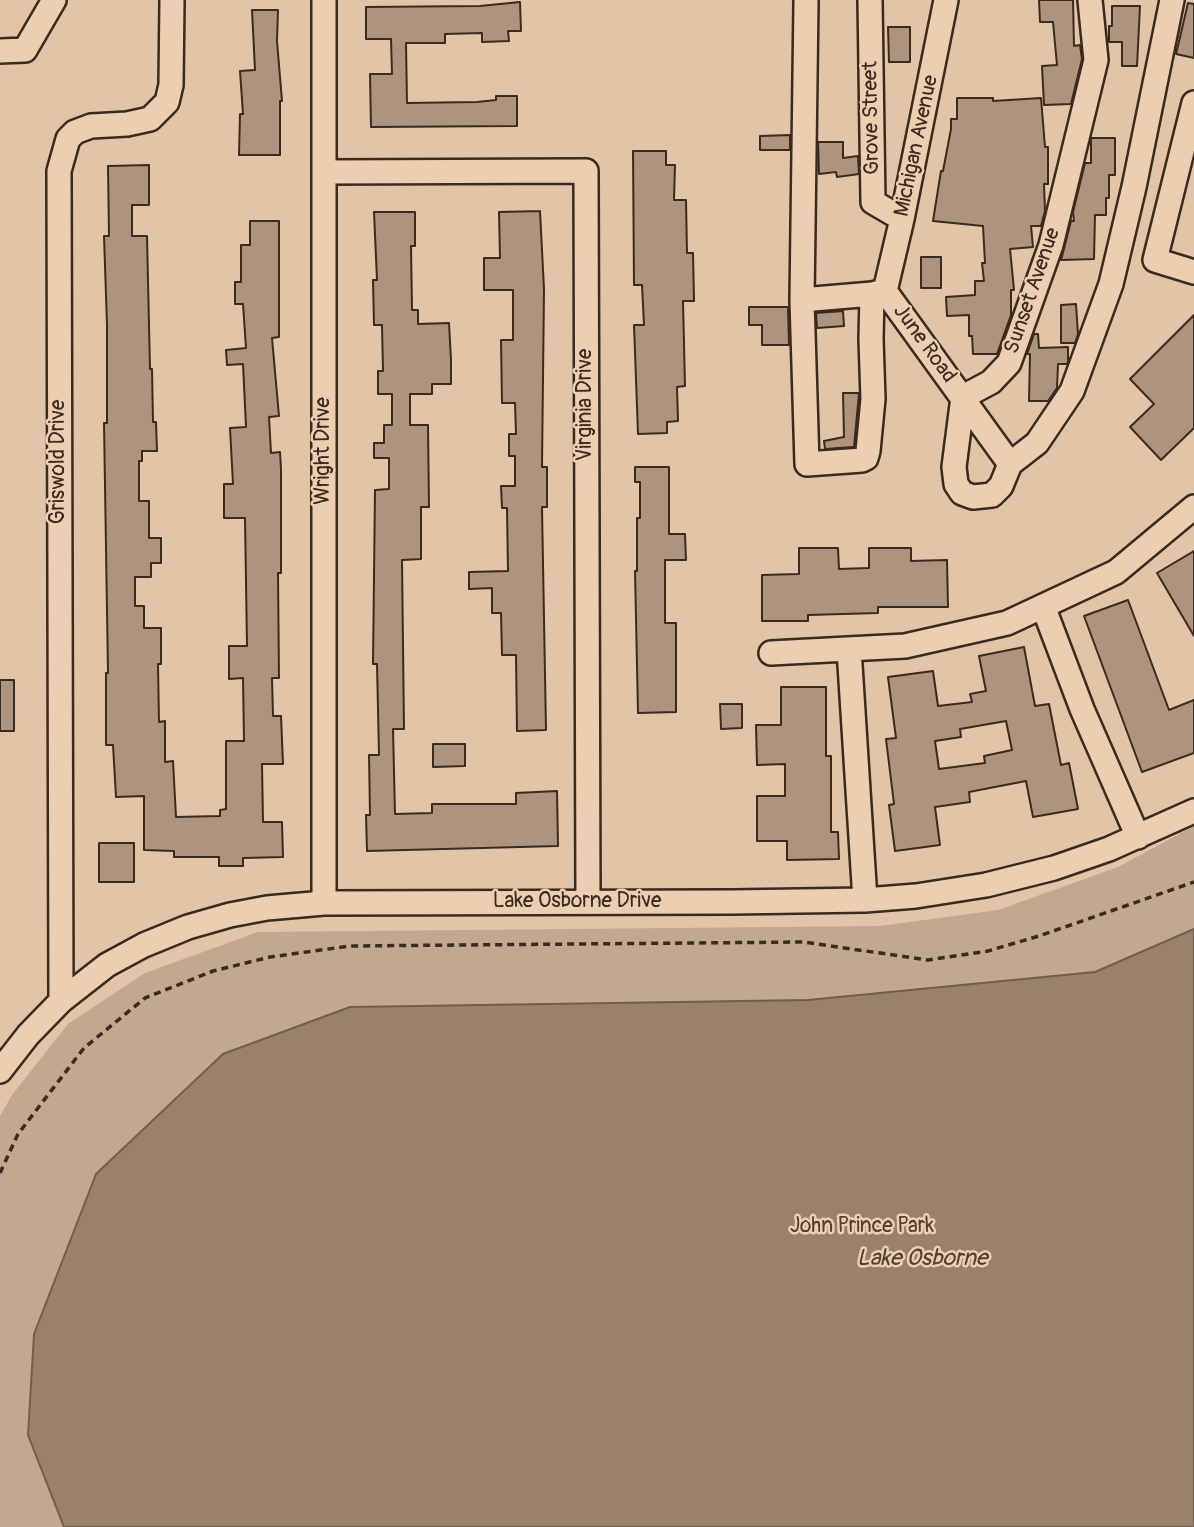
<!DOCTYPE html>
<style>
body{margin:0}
canvas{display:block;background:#e2c4a9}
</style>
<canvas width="1194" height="1527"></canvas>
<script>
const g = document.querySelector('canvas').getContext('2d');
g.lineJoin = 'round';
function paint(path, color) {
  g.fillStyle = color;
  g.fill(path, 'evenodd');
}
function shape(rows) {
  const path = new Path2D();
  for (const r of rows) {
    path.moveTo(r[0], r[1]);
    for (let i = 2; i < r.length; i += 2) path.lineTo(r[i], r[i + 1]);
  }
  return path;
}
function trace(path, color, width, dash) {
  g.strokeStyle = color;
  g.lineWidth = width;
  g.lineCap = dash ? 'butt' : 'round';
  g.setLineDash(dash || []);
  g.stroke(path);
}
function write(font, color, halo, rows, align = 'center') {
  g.font = font + ' Pangolin,sans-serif';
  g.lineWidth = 5;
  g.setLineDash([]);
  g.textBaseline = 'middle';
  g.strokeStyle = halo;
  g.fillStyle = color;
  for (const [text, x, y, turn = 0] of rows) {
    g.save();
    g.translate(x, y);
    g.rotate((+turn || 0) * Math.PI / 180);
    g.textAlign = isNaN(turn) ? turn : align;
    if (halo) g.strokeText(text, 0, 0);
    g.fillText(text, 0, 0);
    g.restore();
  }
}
paint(shape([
 [1194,826,1194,1527,0,1527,0,1116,12,1095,68,1024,145,973,258,932,880,926,998,910,1118,867]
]), '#c3a890');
const water = shape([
 [1194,929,1194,1527,64,1527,28,1435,34,1334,96,1174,223,1054,350,1007,808,1000,1095,972,1194,929]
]);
paint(water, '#99816c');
trace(water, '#735e4d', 2);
const building = shape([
 [1039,0,1073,0,1074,46,1080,45,1082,59,1071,104,1044,105,1042,66,1057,65,1053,22,1040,22,1039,0],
 [520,2,521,31,508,31,509,41,482,42,482,33,445,34,445,43,406,43,407,103,477,102,496,100,496,96,517,96,517,126,371,127,370,74,392,74,391,39,366,39,366,7,480,6,520,2],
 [1188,3,1194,4,1194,58,1176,54,1188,3],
 [1112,6,1140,6,1137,66,1122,66,1122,42,1109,42,1109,26,1112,26,1112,6],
 [252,10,278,10,277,41,282,101,280,101,280,155,239,155,240,114,243,114,240,71,255,70,252,10],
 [888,27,910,27,910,62,889,62,888,27],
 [957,98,993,98,993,101,1041,98,1045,147,1048,147,1048,184,1044,184,1045,211,1041,226,1031,226,1033,247,1010,249,1014,290,1011,290,1011,315,997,354,973,354,972,336,969,336,969,315,947,316,946,297,975,295,975,281,984,281,982,263,985,263,983,226,933,221,941,171,943,171,951,129,951,119,957,119,957,98],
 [790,135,790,150,760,150,760,136,790,135],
 [1091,138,1115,138,1115,175,1109,175,1109,198,1106,198,1106,215,1095,215,1094,259,1061,260,1071,221,1074,221,1073,212,1085,163,1091,163,1091,138],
 [818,142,843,142,843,158,858,156,859,174,837,177,836,172,819,174,818,142],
 [633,151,666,151,666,165,675,165,674,200,686,200,687,253,693,253,694,301,683,301,685,386,677,387,678,421,667,422,667,433,638,434,634,325,644,325,642,285,634,285,633,151],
 [149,165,149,205,132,205,132,236,147,236,150,369,152,369,153,422,156,422,157,451,142,451,142,461,139,461,139,501,149,501,149,538,161,538,161,563,151,563,151,577,135,577,135,606,144,606,144,628,161,628,161,664,158,664,159,722,165,721,165,762,173,761,176,817,220,816,220,810,226,809,226,741,244,741,243,678,229,679,229,646,247,646,245,518,224,518,224,484,233,484,230,428,246,427,243,364,227,365,226,350,246,348,243,304,235,304,235,282,241,282,241,245,250,245,250,221,279,221,279,337,272,338,279,416,269,417,271,453,280,452,281,469,281,573,278,573,279,678,272,678,273,716,281,716,283,764,262,764,263,822,282,822,283,857,243,858,243,866,219,866,219,857,174,857,174,851,144,850,144,796,116,797,113,745,106,745,106,673,108,673,104,423,107,423,107,325,104,236,109,236,108,166,149,165],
 [540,211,544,289,542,467,547,467,547,507,542,507,546,730,517,731,516,655,502,655,501,613,492,613,492,588,469,589,469,572,508,571,507,508,502,508,501,486,515,486,515,456,509,456,509,434,516,434,515,403,502,403,501,340,513,340,513,290,484,290,484,258,500,258,499,212,540,211],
 [374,212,415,212,415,246,411,246,412,310,418,310,418,324,449,323,451,360,451,384,432,384,432,394,410,394,410,425,428,425,429,507,421,507,421,559,402,560,404,729,393,729,395,814,432,813,432,804,516,804,516,793,557,791,558,846,367,851,366,815,370,815,369,755,379,755,377,664,373,664,375,490,389,489,389,458,374,458,374,443,384,443,384,425,392,425,392,394,378,394,378,371,383,371,382,325,374,325,373,280,377,280,374,212],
 [921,257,941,257,941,288,921,288,921,257],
 [1076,304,1078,334,1075,343,1061,343,1061,305,1076,304],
 [749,307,788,307,789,345,762,345,762,325,749,325,749,307],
 [843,311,844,326,817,328,816,313,843,311],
 [1194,315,1194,428,1161,460,1130,427,1154,404,1130,379,1194,315],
 [1034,334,1038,334,1039,348,1068,347,1068,362,1067,364,1058,364,1057,388,1048,401,1029,401,1030,354,1027,354,1034,334],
 [843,393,859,393,854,447,825,449,824,441,844,437,843,393],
 [635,467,669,467,669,534,685,534,686,560,665,560,665,623,676,623,676,712,638,713,635,571,637,571,637,518,640,518,640,482,635,482,635,467],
 [799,548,838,548,839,569,869,568,869,548,911,548,911,561,947,560,948,607,878,607,878,613,808,615,808,621,762,621,762,575,799,574,799,548],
 [1194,551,1194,636,1157,573,1194,551],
 [1128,600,1169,710,1194,700,1194,753,1142,772,1084,616,1128,600],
 [1024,647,1035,706,1049,704,1061,765,1069,763,1078,809,1033,817,1026,781,969,792,970,802,935,807,940,845,895,851,889,805,894,804,886,739,896,738,888,677,933,671,938,706,972,702,970,694,986,691,979,656,1024,647],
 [1006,721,1012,750,984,756,985,763,939,769,935,741,961,737,960,729,1006,721],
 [0,680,14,680,14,731,0,731,0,680],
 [781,687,826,687,826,756,831,756,831,832,838,832,839,859,787,860,787,841,757,841,757,796,785,796,785,764,757,765,756,725,781,725,781,687],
 [720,704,742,704,742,728,721,729,720,704],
 [433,744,465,744,465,766,433,767,433,744],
 [99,843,134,843,134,882,99,882,99,843]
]);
paint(building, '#ae947e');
trace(building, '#3b2a1e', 2);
const minor = shape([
 [324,0,324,903],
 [870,0,873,202,902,219],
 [806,2,802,300,807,464,862,460,866,458,868,451,873,399,871,339,872,294],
 [0,51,25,50,54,0],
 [1194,103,1155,260,1194,272],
 [324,172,586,171,588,901],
 [885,291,902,219,946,0],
 [802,300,872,294,885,291,1010,464,1037,443,1072,391,1111,284,1134,187,1172,0],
 [1010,464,1001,486,992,495,973,497,962,493,956,484,954,467,963,397,991,382,1009,363,1051,245,1096,60,1090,0],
 [1043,606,1082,709,1138,837],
 [849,649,865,900],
 [771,653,905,646,1007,623,1116,572,1194,507],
 [61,1001,59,171,68,139,75,132,91,126,127,124,150,119,167,102,171,85,172,0],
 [0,1071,28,1035,61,1001,107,965,144,945,188,927,230,915,267,908,324,903,733,902,865,900,916,896,986,885,1054,868,1109,849,1194,811]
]);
trace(minor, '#3b2a1e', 28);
trace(shape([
 [0,1173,18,1134,84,1048,145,998,213,971,270,957,350,946,803,942,928,960,988,951,1039,936,1194,882]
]), '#3b2a1e', 3.5, [7, 5]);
trace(minor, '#ecceb2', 23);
write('21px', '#3b2a1e', '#ecceb2', [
 ["Grove Street",872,118,-91],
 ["Michigan Avenue",917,146,-78],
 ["Sunset Avenue",1033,291,-71],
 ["June Road",924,344,54],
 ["Virginia Drive",586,405,-90],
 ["Wright Drive",324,451,-90],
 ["Griswold Drive",59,462,-90],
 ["Lake Osborne Drive",577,902]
]);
write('21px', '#4f3d2f', '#ecceb2', [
 ["John Prince Park",862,1227]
]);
write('italic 23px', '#524032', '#ecceb2', [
 ["Lake Osborne",922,1259]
]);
</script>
